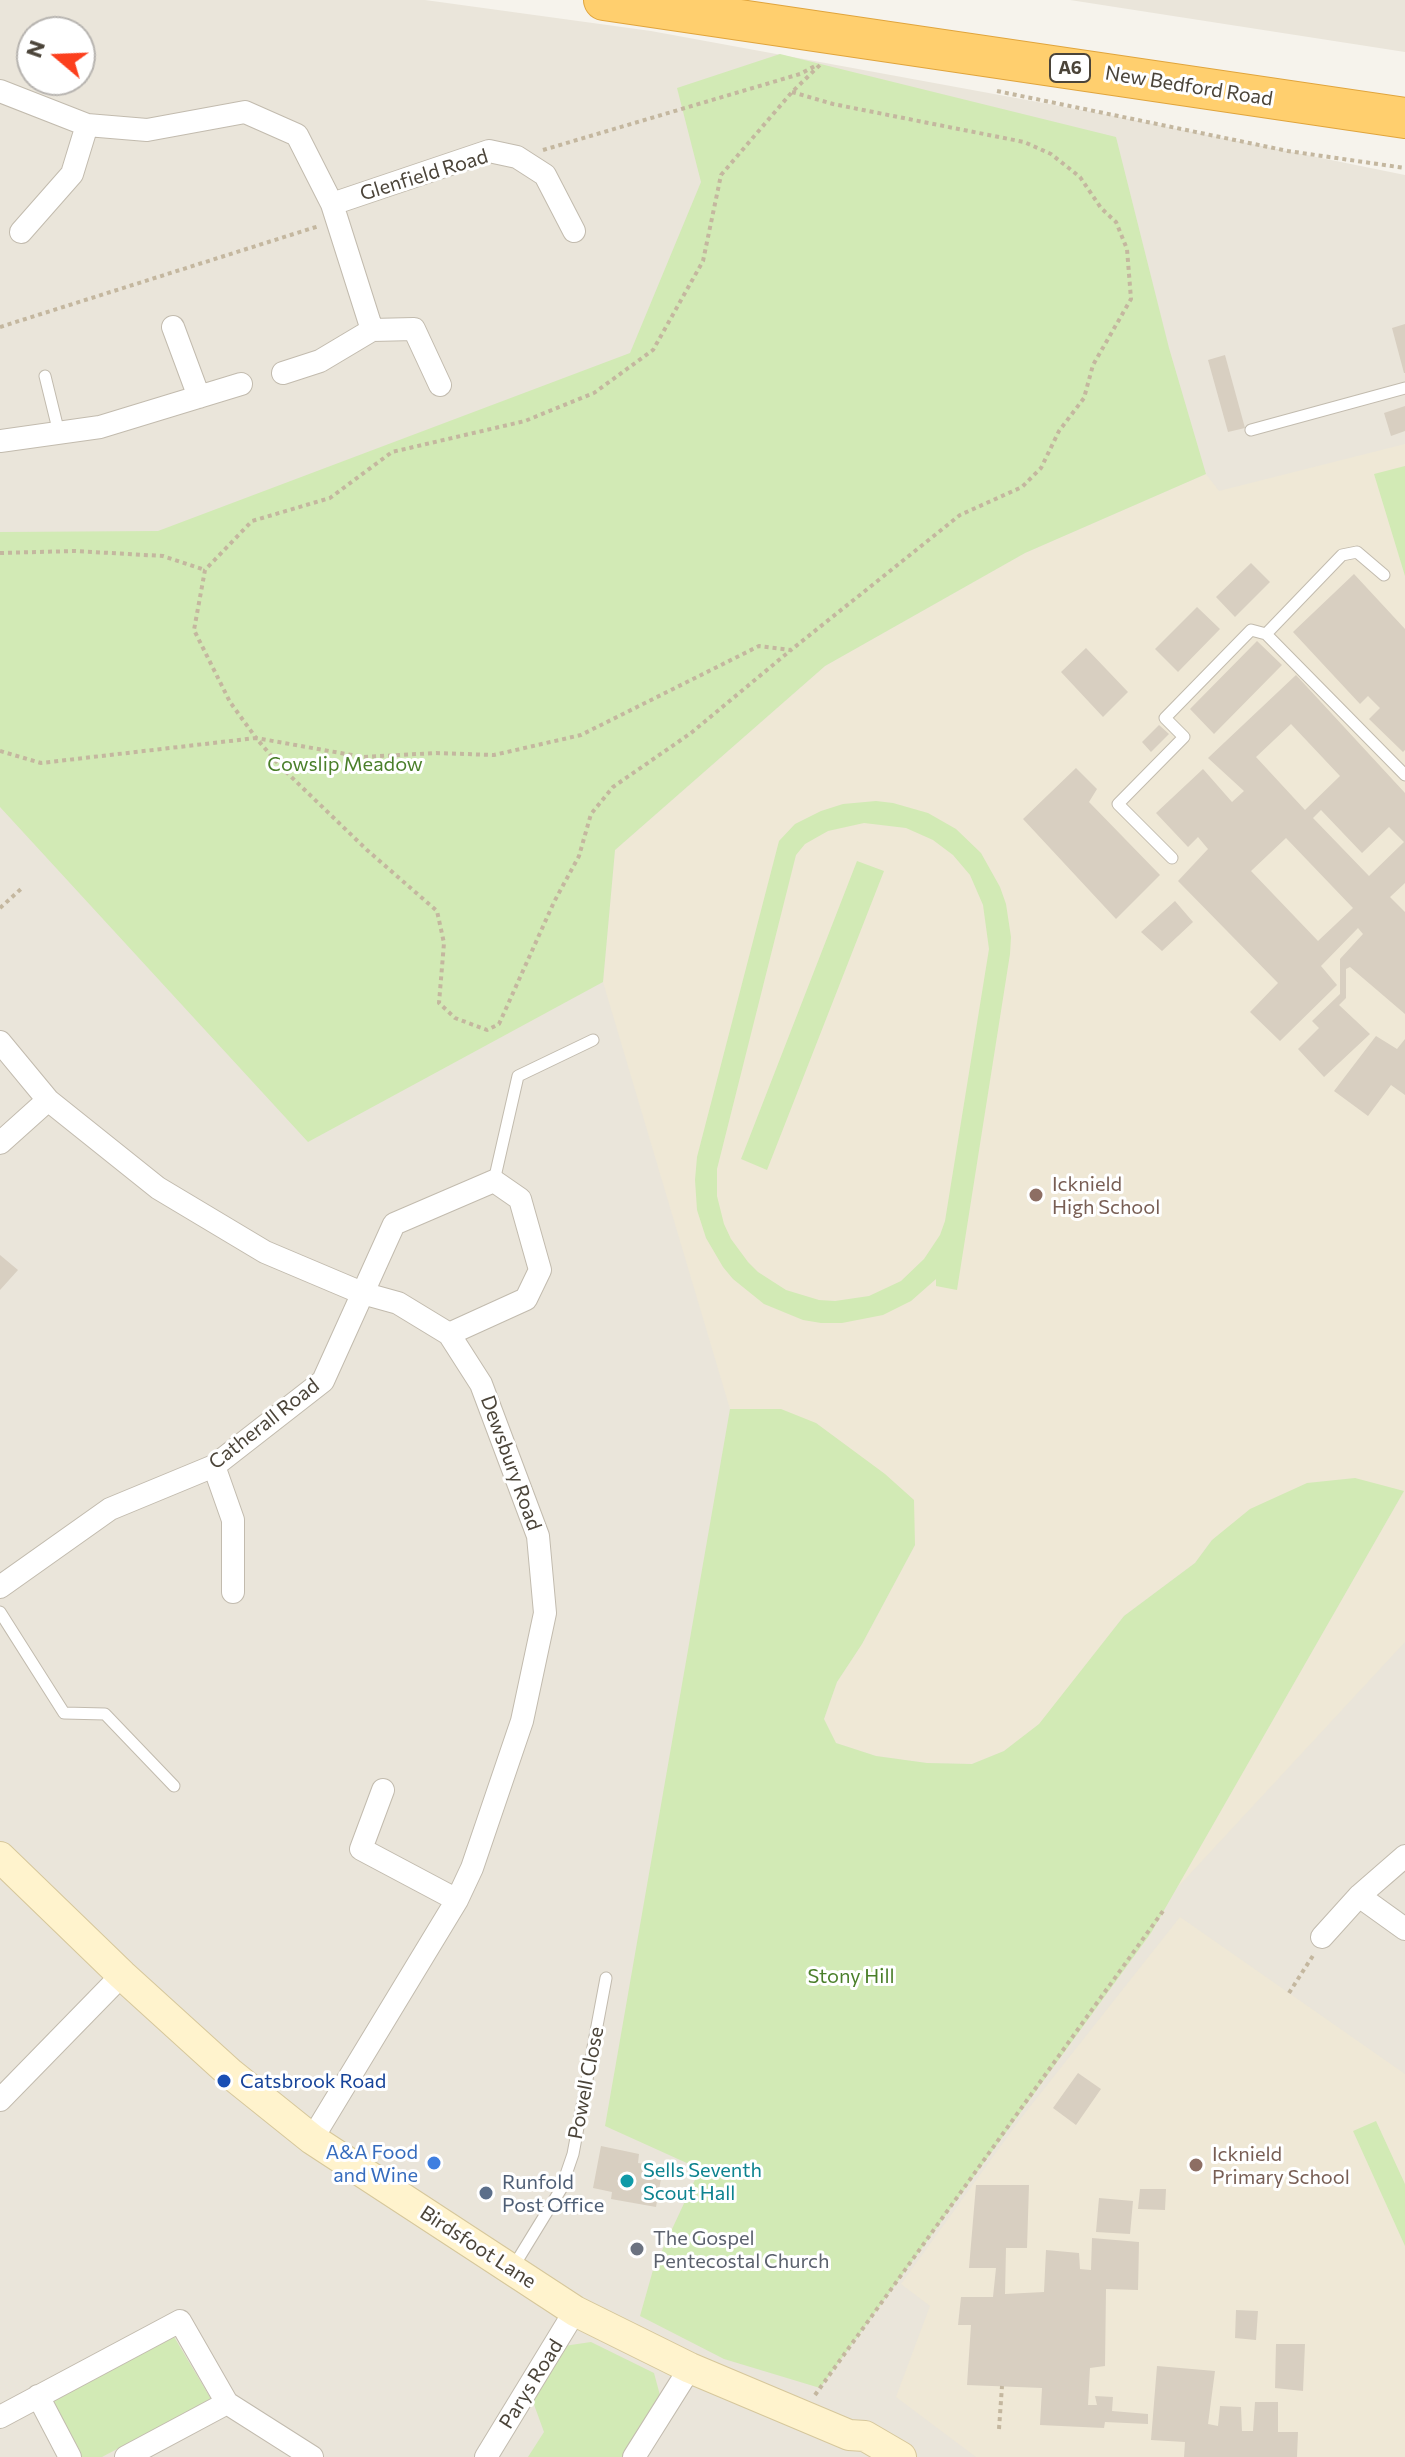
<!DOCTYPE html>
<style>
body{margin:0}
#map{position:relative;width:1405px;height:2457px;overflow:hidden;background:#f6f3ec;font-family:Commissioner,sans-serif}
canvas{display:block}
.north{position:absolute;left:16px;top:16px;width:80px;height:80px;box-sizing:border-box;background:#fff;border:2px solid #b7b4b0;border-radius:50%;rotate:289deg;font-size:22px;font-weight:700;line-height:32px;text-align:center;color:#4b4439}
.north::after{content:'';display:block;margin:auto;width:28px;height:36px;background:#fc3f1d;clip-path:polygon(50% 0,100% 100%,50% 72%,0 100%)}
</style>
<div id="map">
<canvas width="1405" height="2457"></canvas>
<div class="north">N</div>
</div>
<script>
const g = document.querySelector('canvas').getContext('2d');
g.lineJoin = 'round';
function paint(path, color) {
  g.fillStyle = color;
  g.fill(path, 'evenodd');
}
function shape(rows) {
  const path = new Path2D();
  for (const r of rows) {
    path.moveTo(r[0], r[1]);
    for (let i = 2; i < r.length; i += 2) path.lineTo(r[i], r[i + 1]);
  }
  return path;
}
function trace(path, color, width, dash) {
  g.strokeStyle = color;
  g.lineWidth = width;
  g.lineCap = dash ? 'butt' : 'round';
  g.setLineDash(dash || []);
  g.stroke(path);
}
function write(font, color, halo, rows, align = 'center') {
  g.font = font + ' Commissioner,sans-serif';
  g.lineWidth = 6;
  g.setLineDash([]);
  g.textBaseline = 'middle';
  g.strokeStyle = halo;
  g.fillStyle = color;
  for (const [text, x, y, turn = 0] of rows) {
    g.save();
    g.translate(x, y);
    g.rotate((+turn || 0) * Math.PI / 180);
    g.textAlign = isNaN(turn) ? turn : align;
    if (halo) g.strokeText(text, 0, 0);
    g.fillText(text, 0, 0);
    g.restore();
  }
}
paint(shape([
 [0,0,425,0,651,31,1114,116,1405,175,1405,2457,0,2457],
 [32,32,80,32,80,80,32,80],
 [1070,0,1405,0,1405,52]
]), '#eae5da');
paint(shape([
 [1405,444,1405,1642,1176,1889,1404,1491,1212,1540,1195,1563,1124,1616,1040,1724,1004,1751,972,1764,927,1763,876,1756,836,1743,824,1719,837,1682,862,1644,915,1545,781,1409,730,1409,603,982,615,850,825,666,1025,553,1206,474,1219,491],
 [1180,1917,1405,2074,1405,2457,976,2457,896,2397,930,2306,901,2284,1021,2118]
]), '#efe8d6');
paint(shape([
 [780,54,1116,137,1169,348,1206,474,1025,553,825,666,615,850,603,982,308,1142,0,807,0,532,158,531,630,353,701,182,677,88],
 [1405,466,1405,576,1374,474],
 [876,801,893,803,928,813,956,829,981,853,1000,887,1006,904,1011,937,1010,954,957,1290,936,1286,936,1279,911,1301,883,1315,842,1323,821,1323,803,1320,764,1304,733,1279,723,1267,706,1238,697,1210,695,1180,697,1157,779,841,795,824,821,811,843,804],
 [864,823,906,828,933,840,953,855,970,875,983,905,989,949,945,1221,940,1235,924,1259,901,1281,869,1296,835,1301,819,1300,786,1290,758,1272,748,1262,731,1239,724,1224,717,1196,717,1169,796,855,805,844,828,831],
 [857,861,884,871,767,1170,741,1159],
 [730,1409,781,1409,816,1423,885,1474,914,1500,915,1545,862,1644,837,1682,824,1719,836,1743,876,1756,927,1763,972,1764,1004,1751,1039,1724,1124,1616,1195,1563,1212,1540,1250,1509,1307,1483,1355,1478,1404,1491,1151,1933,820,2388,724,2359,640,2316,653,2270,700,2169,605,2126],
 [1376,2121,1405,2184,1405,2246,1353,2131],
 [173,2335,211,2399,102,2457,81,2457,52,2399],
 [591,2342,654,2373,661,2399,625,2457,528,2457,544,2432,532,2399,564,2346]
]), '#d2eab5');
paint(shape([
 [1405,324,1405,373,1404,373,1392,328],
 [1225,355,1245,428,1228,432,1208,360],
 [1405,406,1405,431,1391,436,1384,413],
 [1251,563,1270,582,1235,617,1216,597],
 [1354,574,1405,629,1405,750,1403,752,1369,719,1380,708,1368,696,1360,704,1293,632],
 [1197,607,1220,629,1178,672,1155,649],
 [1257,641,1282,665,1214,734,1190,709],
 [1086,648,1128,692,1103,717,1061,672],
 [1296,675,1405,793,1405,883,1390,897,1405,912,1405,1014,1350,967,1346,969,1346,998,1339,1005,1370,1034,1324,1077,1298,1049,1319,1028,1312,1021,1340,994,1340,959,1363,934,1358,928,1321,966,1337,985,1280,1041,1250,1012,1278,983,1178,881,1208,849,1198,837,1188,847,1156,813,1203,769,1232,802,1244,791,1208,758],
 [1291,724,1340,776,1305,810,1256,757],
 [1321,810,1362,853,1389,827,1404,842,1369,876,1313,818],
 [1286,838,1353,908,1318,941,1251,871],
 [1159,725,1169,734,1151,752,1142,742],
 [1076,768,1097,789,1089,802,1160,875,1116,919,1023,819],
 [1175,901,1193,922,1162,951,1141,932],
 [1376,1036,1397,1049,1405,1039,1405,1095,1391,1085,1368,1116,1334,1091],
 [0,1255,18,1270,0,1290],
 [1078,2073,1101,2089,1076,2125,1053,2108],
 [601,2146,639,2154,638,2163,652,2165,651,2171,662,2173,656,2207,611,2199,612,2192,593,2188],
 [976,2185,1029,2185,1027,2248,1006,2248,1005,2294,1044,2292,1046,2250,1079,2253,1080,2269,1091,2270,1092,2238,1139,2242,1138,2290,1106,2289,1105,2366,1090,2368,1088,2405,1097,2405,1095,2396,1113,2397,1112,2411,1148,2414,1148,2424,1105,2422,1104,2428,1040,2425,1042,2388,967,2385,971,2325,958,2325,961,2297,993,2297,996,2268,969,2268],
 [1140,2189,1166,2189,1165,2210,1138,2209],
 [1099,2198,1133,2201,1130,2234,1096,2232],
 [1236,2310,1258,2311,1256,2340,1235,2338],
 [1276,2344,1305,2344,1303,2391,1275,2388],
 [1157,2366,1215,2371,1208,2424,1218,2426,1220,2406,1241,2407,1242,2431,1253,2431,1255,2402,1278,2402,1278,2432,1298,2432,1297,2457,1184,2457,1185,2442,1151,2440]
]), '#d8cfc1');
const lane = shape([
 [45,376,59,433],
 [1251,430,1405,388],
 [1384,575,1357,552,1342,555,1266,634,1405,775],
 [1172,858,1118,804,1184,737,1165,718,1251,630,1266,634],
 [494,1181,518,1076,593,1040],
 [0,1612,64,1713,105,1714,174,1786],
 [512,2269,561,2189,573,2154,606,1978]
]);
const street = shape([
 [0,91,87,125,147,130,245,112,297,135,332,204,372,330,414,329,440,385],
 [332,204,489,151,517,157,545,175,574,231],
 [21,232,72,174,87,125],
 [173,327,199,397],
 [283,373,320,361,372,330],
 [0,441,100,427,241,384],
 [0,1042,48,1100,158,1188,265,1252,362,1293,398,1303,449,1334,481,1384,538,1536,545,1613,522,1721,472,1868,457,1900,312,2139],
 [0,1143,48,1100],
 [214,1466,233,1520,233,1592],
 [0,1587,110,1509,214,1466,323,1381,394,1224,494,1181,520,1199,540,1270,526,1299,449,1334],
 [383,1790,361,1849,457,1900],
 [1405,1856,1359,1896,1405,1929],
 [1322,1937,1359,1896],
 [0,2100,122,1975],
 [38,2396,70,2457],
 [0,2417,180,2321,227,2403,312,2457],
 [126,2457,227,2403],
 [486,2457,575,2311],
 [634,2457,690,2368]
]);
const secondary = shape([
 [0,1857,122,1975,231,2074,312,2139,575,2311,690,2368,849,2435,865,2436,901,2457]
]);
const highway = shape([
 [604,0,1405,118]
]);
trace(lane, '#c2bbae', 13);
trace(street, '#c2bbae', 24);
trace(secondary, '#d6c79b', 32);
trace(highway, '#e0a43c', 42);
trace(shape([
 [997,91,1288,151,1405,168],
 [792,92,833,104,1024,142,1051,154,1080,177,1101,208,1116,222,1127,249,1131,299,1093,365,1084,398,1059,431,1041,468,1022,487,960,515,791,650,759,646,581,735,494,755,436,753,363,757,256,738,230,702,194,630,205,570,252,521,330,498,392,452,525,421,594,393,653,350,703,261,721,175,792,92,822,63],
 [543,150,800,74,817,65],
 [0,327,319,226],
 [0,553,75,551,163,556,205,570],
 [0,751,41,763,256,738,281,767,367,850,437,911,444,943,439,1003,455,1018,487,1030,499,1024,554,902,579,856,591,814,613,787,691,733,791,650],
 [0,908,22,888],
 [1289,1993,1314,1954],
 [815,2395,1163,1911],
 [999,2429,1002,2386]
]), '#c4b79f', 4, [4, 4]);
trace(lane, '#fff', 11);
trace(street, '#fff', 22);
trace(secondary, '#fff3cd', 30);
trace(highway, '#ffcf6e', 40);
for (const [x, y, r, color] of [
 [1036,1195,8,"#8d6e63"],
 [224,2081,8,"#1a4fb4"],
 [434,2163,8,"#3f7fe0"],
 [1196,2165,8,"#8d6e63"],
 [627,2181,8,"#0f9aa8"],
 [486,2193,8,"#5c6f8a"],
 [637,2249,8,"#6b7280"]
]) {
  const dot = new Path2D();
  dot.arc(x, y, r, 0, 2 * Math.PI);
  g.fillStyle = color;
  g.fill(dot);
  trace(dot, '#fff', 3);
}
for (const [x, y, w] of [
 [1070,68,40]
]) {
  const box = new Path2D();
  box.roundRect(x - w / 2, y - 14, w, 28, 6);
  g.fillStyle = '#fff';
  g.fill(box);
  trace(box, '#4b4439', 2);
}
write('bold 18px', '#4b4439', null, [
 ["A6",1070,68]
]);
write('20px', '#4b4439', '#fff', [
 ["New Bedford Road",1189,86,9],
 ["Glenfield Road",424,175,-17],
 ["Catherall Road",264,1424,-38],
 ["Dewsbury Road",511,1463,70],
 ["Powell Close",586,2083,-79],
 ["Birdsfoot Lane",478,2247,33],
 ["Parys Road",531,2384,-58]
]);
write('20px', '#4a7f2a', '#fff', [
 ["Cowslip Meadow",345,764],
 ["Stony Hill",851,1976]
]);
write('20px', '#785e54', '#fff', [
 ["Icknield",1052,1184],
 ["High School",1052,1207],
 ["Icknield",1212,2154],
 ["Primary School",1212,2177]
], 'left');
write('20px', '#164399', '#fff', [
 ["Catsbrook Road",240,2081]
], 'left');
write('20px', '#366cbe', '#fff', [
 ["A&A Food",418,2152],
 ["and Wine",418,2175]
], 'right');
write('20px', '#0d838f', '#fff', [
 ["Sells Seventh",643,2170],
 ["Scout Hall",643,2193]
], 'left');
write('20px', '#4e5e75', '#fff', [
 ["Runfold",502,2182],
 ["Post Office",502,2205]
], 'left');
write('20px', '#5b616d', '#fff', [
 ["The Gospel",653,2238],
 ["Pentecostal Church",653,2261]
], 'left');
</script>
